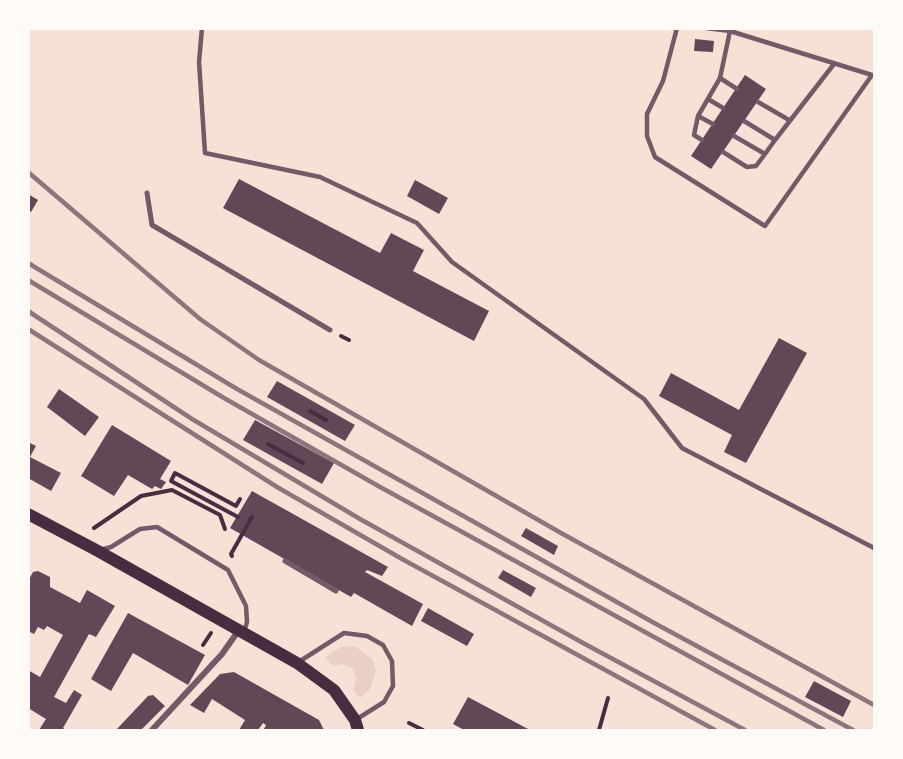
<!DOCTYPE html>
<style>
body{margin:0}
#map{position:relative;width:903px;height:759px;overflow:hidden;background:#f7e1d7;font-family:"Roboto Condensed",sans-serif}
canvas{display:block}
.frame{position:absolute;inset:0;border:30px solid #fffaf5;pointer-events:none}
</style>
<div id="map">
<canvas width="903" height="759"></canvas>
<div class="frame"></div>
</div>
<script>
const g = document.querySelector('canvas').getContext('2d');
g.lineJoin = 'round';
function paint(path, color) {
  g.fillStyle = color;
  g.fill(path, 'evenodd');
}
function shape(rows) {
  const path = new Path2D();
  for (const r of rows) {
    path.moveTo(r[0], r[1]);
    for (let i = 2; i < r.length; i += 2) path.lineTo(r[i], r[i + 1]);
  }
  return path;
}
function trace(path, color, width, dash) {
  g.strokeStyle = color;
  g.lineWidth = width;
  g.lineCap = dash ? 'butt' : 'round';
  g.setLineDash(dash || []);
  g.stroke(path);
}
paint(shape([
 [355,646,373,660,376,671,370,689,360,698,353,690,356,678,352,668,343,664,333,666,325,657,341,647]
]), '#ebcfc5');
paint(shape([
 [695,39,714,41,713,52,694,51],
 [745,75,766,89,711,169,691,156],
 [239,179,380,253,391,233,424,250,413,271,489,311,474,341,223,208],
 [415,180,448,198,439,214,407,196],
 [28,194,38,200,31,212,28,211],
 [779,338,807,353,746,463,724,452,732,435,659,396,671,373,739,410],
 [277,381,355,425,345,441,267,397],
 [59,389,99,417,85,436,47,407],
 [255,420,334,463,322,484,243,440],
 [112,425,171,461,160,479,166,482,161,489,155,486,152,489,128,475,114,496,81,476],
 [28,442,36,446,30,457,61,473,51,491,28,478],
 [252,491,388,567,382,576,367,570,365,572,423,604,412,626,354,593,351,597,230,528],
 [526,528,558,546,554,555,521,536],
 [503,570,536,588,531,597,498,578],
 [38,571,50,577,50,587,80,603,87,590,115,606,96,637,89,634,54,697,66,703,74,690,82,695,63,728,66,730,39,730,46,719,28,708,28,670,40,677,63,635,47,626,44,630,38,627,34,634,28,631,28,581,33,572],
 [428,608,474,634,467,646,421,621],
 [128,613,205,655,188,685,133,653,111,691,91,679],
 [234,672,319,720,324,730,265,730,264,729,266,725,263,723,258,730,239,730,245,720,212,699,204,713,190,705,220,674],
 [814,681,851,701,843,717,805,697],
 [153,695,165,706,141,730,116,730,148,696],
 [468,697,530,730,464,730,453,724]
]), '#644757');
trace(shape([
 [341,336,349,340],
 [310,411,326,420],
 [268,444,303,463],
 [238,517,171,481,175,473,236,506,240,499],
 [94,528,141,496,172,490,220,515,225,529],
 [232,556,231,554,252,517],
 [203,645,211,633],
 [409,723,423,730],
 [599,730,608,698]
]), '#4a2c40', 4);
trace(shape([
 [202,28,199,62,205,153,320,177,417,223,452,262,644,399,682,448,874,548],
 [677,28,663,81,647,114,647,136,655,157,765,226,872,75,730,31,731,28],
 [706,28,730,31,720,78,698,116,713,124],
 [720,78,737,89],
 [708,99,723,108],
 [758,102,789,120],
 [698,116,694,135,702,140],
 [744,121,775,140,834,64],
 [734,136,765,154,775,140],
 [723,152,747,167,756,166,765,154],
 [100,550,111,547,140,529,157,527,228,570,246,606,247,622,244,632],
 [297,663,344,633,367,636,383,645,392,661,393,686,384,702,357,719]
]), '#755966', 4.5);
trace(shape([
 [147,193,152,225,330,330],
 [285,561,336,591]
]), '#755966', 5);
trace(shape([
 [152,730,222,654,239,630]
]), '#755966', 6);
trace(shape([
 [28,514,98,551,297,663,334,690,355,720,358,730]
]), '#4a2c40', 12);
trace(shape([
 [28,172,200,319,259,360,561,533,874,705],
 [28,263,237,389,656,624,853,730],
 [28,280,224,398,380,487,824,730],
 [28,311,192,419,360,519,583,643,745,730],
 [28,329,277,487,402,559,715,730]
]), '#8f747c', 4.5);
</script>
